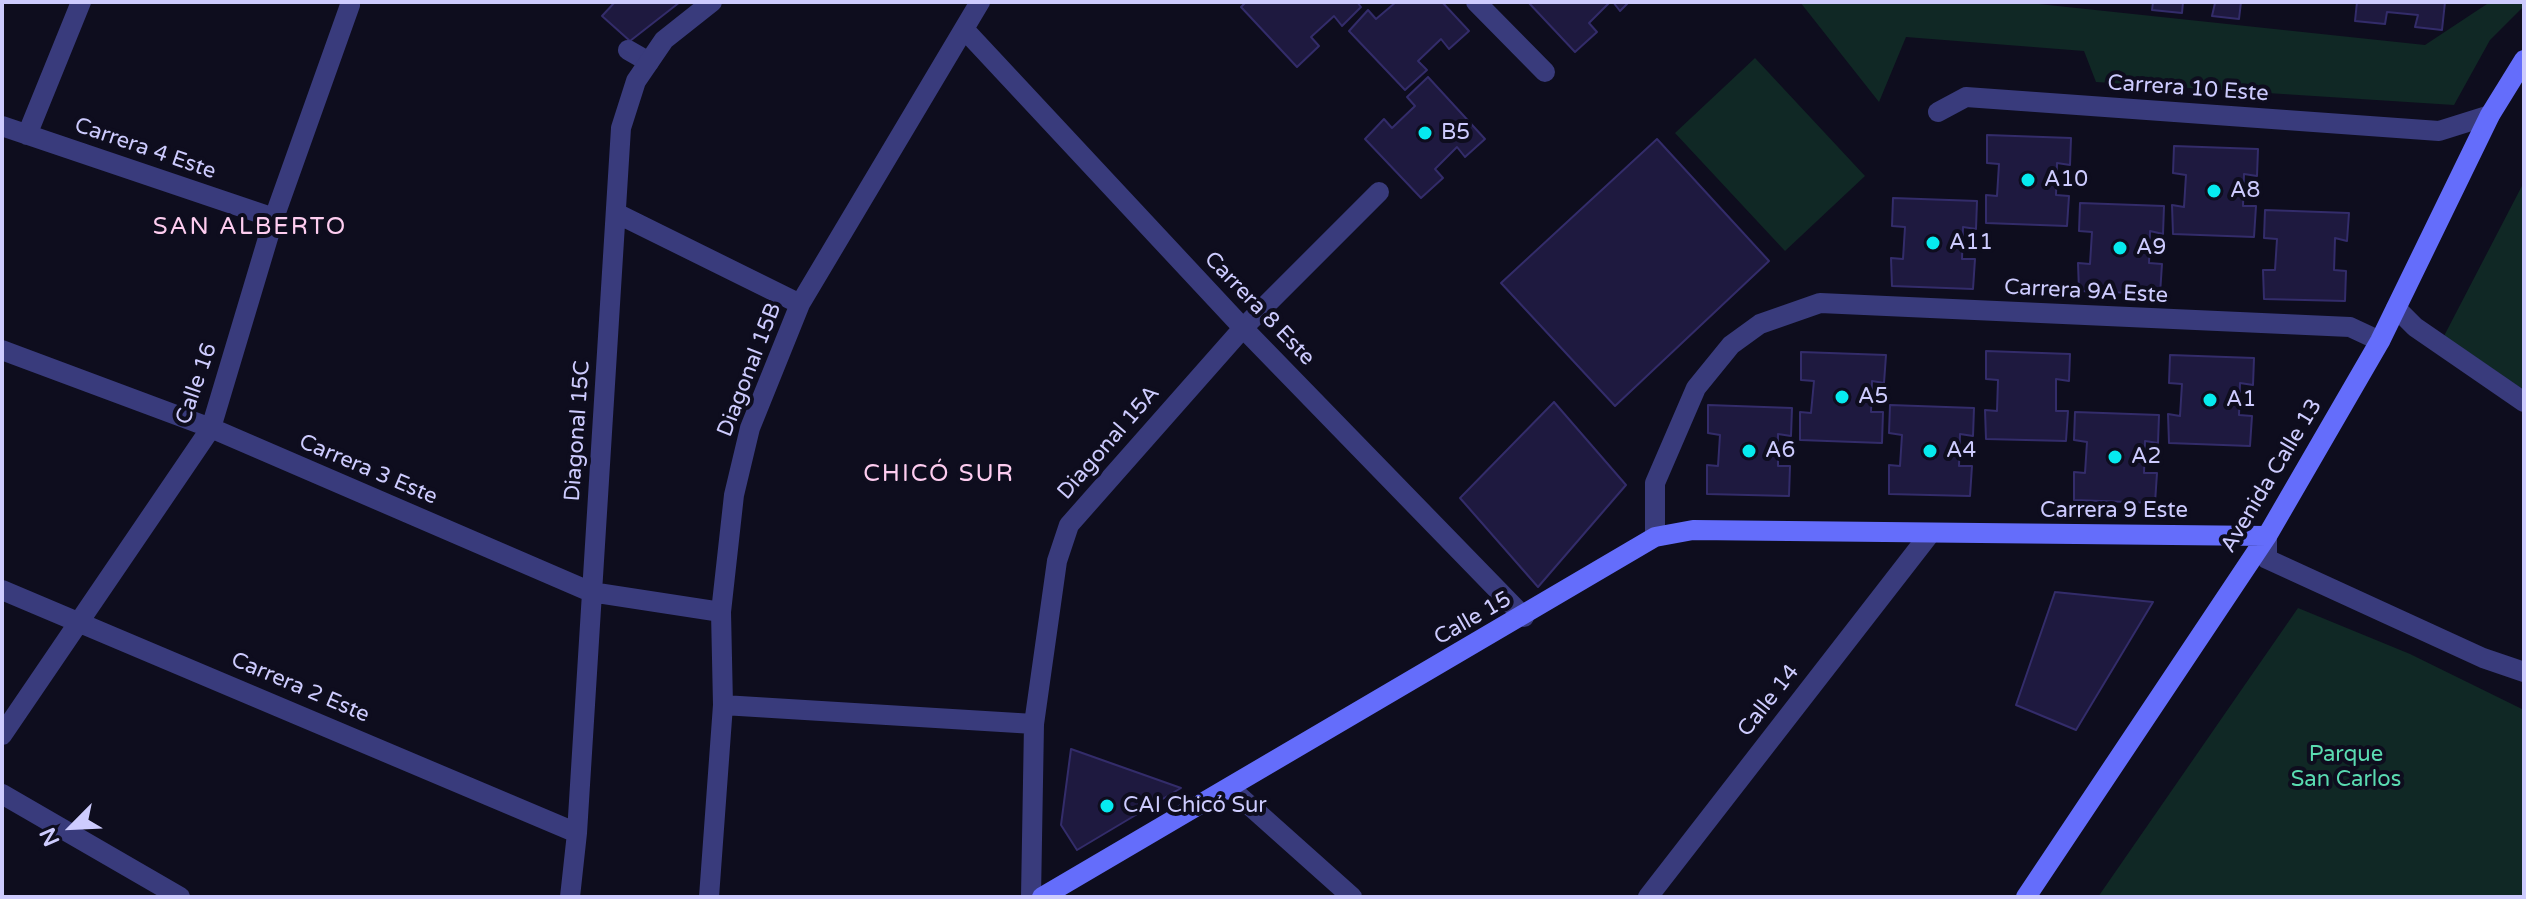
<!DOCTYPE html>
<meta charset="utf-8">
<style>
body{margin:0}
#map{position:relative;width:2526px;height:899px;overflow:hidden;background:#0e0d1e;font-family:"Varela Round",sans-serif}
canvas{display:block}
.frame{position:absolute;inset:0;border:4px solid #cdcbfe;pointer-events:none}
.north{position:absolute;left:32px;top:787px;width:80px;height:80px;-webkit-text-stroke:6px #0e0d1e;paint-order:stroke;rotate:246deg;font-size:22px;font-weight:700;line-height:32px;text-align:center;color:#cdcbfe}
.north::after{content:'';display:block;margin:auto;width:28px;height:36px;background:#cdcbfe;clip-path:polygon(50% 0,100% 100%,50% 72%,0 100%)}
</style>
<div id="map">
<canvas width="2526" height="899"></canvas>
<div class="frame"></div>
<div class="north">N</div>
</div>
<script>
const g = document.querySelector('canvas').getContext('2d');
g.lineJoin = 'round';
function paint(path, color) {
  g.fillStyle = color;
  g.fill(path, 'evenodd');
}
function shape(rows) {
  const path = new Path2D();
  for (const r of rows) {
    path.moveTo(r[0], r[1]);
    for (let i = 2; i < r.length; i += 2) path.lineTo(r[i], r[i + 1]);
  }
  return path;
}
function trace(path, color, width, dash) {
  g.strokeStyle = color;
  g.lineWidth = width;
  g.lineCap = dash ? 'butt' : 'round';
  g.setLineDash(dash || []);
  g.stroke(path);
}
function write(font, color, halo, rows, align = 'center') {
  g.font = font + ' "Varela Round",sans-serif';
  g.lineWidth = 8;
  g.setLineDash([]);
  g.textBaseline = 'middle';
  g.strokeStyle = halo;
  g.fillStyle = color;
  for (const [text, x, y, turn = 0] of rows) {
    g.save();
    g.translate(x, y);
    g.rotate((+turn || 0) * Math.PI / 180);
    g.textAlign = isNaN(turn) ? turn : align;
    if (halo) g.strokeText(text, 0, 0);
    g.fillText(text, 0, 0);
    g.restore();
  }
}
paint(shape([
 [1800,2,2020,2,2425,45,2490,2,2524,2,2524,6,2490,40,2454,105,2096,82,2084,51,1906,37,1879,102],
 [1755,58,1865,176,1785,251,1675,133],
 [2524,182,2524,390,2444,336],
 [2298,608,2410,654,2524,710,2524,897,2098,897]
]), '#102825');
const building = shape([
 [615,2,680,2,630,41,602,16,615,2],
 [1246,2,1357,2,1361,7,1342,26,1334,16,1311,37,1319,46,1297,67,1241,7,1246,2],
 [1396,2,1442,2,1469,31,1449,49,1441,39,1418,61,1427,70,1405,90,1349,31,1368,10,1376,19,1396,2],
 [1528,2,1610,2,1589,23,1597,32,1575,52,1528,2],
 [1613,2,1629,2,1620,11,1613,2],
 [2153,2,2183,2,2182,13,2152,10,2153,2],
 [2196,2,2241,2,2239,19,2212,16,2215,3,2196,2],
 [2357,2,2445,2,2442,30,2415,27,2418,15,2387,12,2385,24,2355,21,2357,2],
 [1428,77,1485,139,1465,157,1457,147,1435,169,1443,178,1421,198,1365,139,1384,119,1392,128,1415,106,1407,97,1428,77],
 [1987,135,2071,138,2070,165,2057,163,2056,195,2069,196,2067,226,1986,223,1986,195,1997,196,1999,164,1987,163,1987,135],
 [1657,139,1769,261,1615,406,1501,283,1657,139],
 [2174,146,2258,149,2257,176,2244,174,2243,206,2256,206,2254,237,2173,234,2172,205,2184,207,2186,175,2173,173,2174,146],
 [1893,198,1977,201,1976,229,1963,227,1962,259,1975,259,1973,289,1892,286,1891,258,1903,259,1905,227,1892,226,1893,198],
 [2080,203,2164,206,2163,234,2150,231,2149,263,2162,264,2160,294,2079,291,2078,263,2090,264,2092,232,2079,231,2080,203],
 [2265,210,2349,213,2347,241,2335,238,2334,270,2346,271,2345,301,2264,299,2263,270,2275,270,2277,239,2264,238,2265,210],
 [1986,351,2070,354,2069,381,2056,379,2056,411,2068,411,2066,441,1986,439,1985,410,1997,411,1998,380,1986,379,1986,351],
 [1801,352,1886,355,1884,383,1872,381,1871,412,1883,412,1882,443,1800,440,1800,412,1811,413,1814,381,1801,380,1801,352],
 [2170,355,2254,358,2253,385,2240,383,2239,415,2252,416,2250,446,2169,443,2168,414,2180,416,2182,384,2169,383,2170,355],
 [1554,402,1626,485,1538,587,1460,498,1554,402],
 [1708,405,1792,408,1791,436,1778,434,1778,466,1790,466,1789,496,1707,494,1707,465,1718,466,1720,435,1708,433,1708,405],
 [1890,405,1974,408,1973,436,1960,434,1959,466,1972,466,1970,496,1889,494,1889,465,1900,466,1902,435,1889,433,1890,405],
 [2075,412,2159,415,2158,443,2145,441,2144,473,2157,473,2155,503,2074,500,2074,472,2085,473,2087,442,2074,440,2075,412],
 [2055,592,2153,602,2076,730,2016,705,2055,592],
 [1071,749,1181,788,1077,850,1061,825,1071,749]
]);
paint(building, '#1e193f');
trace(building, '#332c6a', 2);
trace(shape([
 [1476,2,1545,72],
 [628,50,649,62],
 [1938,112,1966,97,2439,131,2490,115],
 [1655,537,1655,483,1696,388,1731,345,1760,324,1820,303,2350,327,2380,341]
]), '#393b7c', 20);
trace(shape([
 [964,29,1243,328,1524,617],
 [2,126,274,218],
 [27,135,81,2],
 [618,214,800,304],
 [2396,308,2415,327,2524,402],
 [2,350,211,428,591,592,721,612],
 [2267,536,2267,559,2483,658,2524,672],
 [2,590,577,833],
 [723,705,1034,724],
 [2,735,211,428,274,218,350,5],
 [1230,788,1352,897],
 [2,794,180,897],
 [570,897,577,833,621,128,636,81,664,40,712,2],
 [709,897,723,705,721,612,734,495,750,428,800,304,980,2],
 [1031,897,1034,724,1057,561,1069,525,1243,328,1379,192],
 [1648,897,1929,535]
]), '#393b7c', 20);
trace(shape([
 [1042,897,1655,537,1693,530,2267,536],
 [2026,897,2267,536,2380,341,2490,115,2524,60]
]), '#646dfb', 20);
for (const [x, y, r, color] of [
 [1425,133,8,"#06eaef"],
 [2028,180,8,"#06eaef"],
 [2214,191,8,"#06eaef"],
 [1933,243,8,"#06eaef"],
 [2120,248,8,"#06eaef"],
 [1842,397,8,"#06eaef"],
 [2210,400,8,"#06eaef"],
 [1749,451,8,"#06eaef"],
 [1930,451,8,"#06eaef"],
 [2115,457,8,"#06eaef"],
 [1107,806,8,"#06eaef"]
]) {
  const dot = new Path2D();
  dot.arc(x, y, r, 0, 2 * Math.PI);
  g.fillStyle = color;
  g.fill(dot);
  trace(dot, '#0e0d1e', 3);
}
write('22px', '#cdcbfe', '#0e0d1e', [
 ["Carrera 10 Este",2188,89,4],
 ["Carrera 4 Este",145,149,19],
 ["Carrera 9A Este",2086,292,3],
 ["Carrera 8 Este",1259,309,46],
 ["Diagonal 15B",750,370,-69],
 ["Calle 16",197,384,-71],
 ["Diagonal 15C",578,431,-86],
 ["Diagonal 15A",1109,443,-49],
 ["Carrera 3 Este",368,470,23],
 ["Avenida Calle 13",2272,476,-59],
 ["Carrera 9 Este",2114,511],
 ["Calle 15",1473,619,-30],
 ["Carrera 2 Este",300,688,23],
 ["Calle 14",1769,701,-52]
]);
write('22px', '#cdcbfe', '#0e0d1e', [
 ["B5",1441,133],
 ["A10",2044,180],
 ["A8",2230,191],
 ["A11",1949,243],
 ["A9",2136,248],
 ["A5",1858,397],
 ["A1",2226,400],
 ["A6",1765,451],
 ["A4",1946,451],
 ["A2",2131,457],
 ["CAI Chicó Sur",1123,806]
], 'left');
write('22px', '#5adbb1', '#0e0d1e', [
 ["Parque",2346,755],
 ["San Carlos",2346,780]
]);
g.letterSpacing = '2px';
write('24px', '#fecdf0', '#0e0d1e', [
 ["SAN ALBERTO",250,228],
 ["CHICÓ SUR",939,475]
]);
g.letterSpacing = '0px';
</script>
